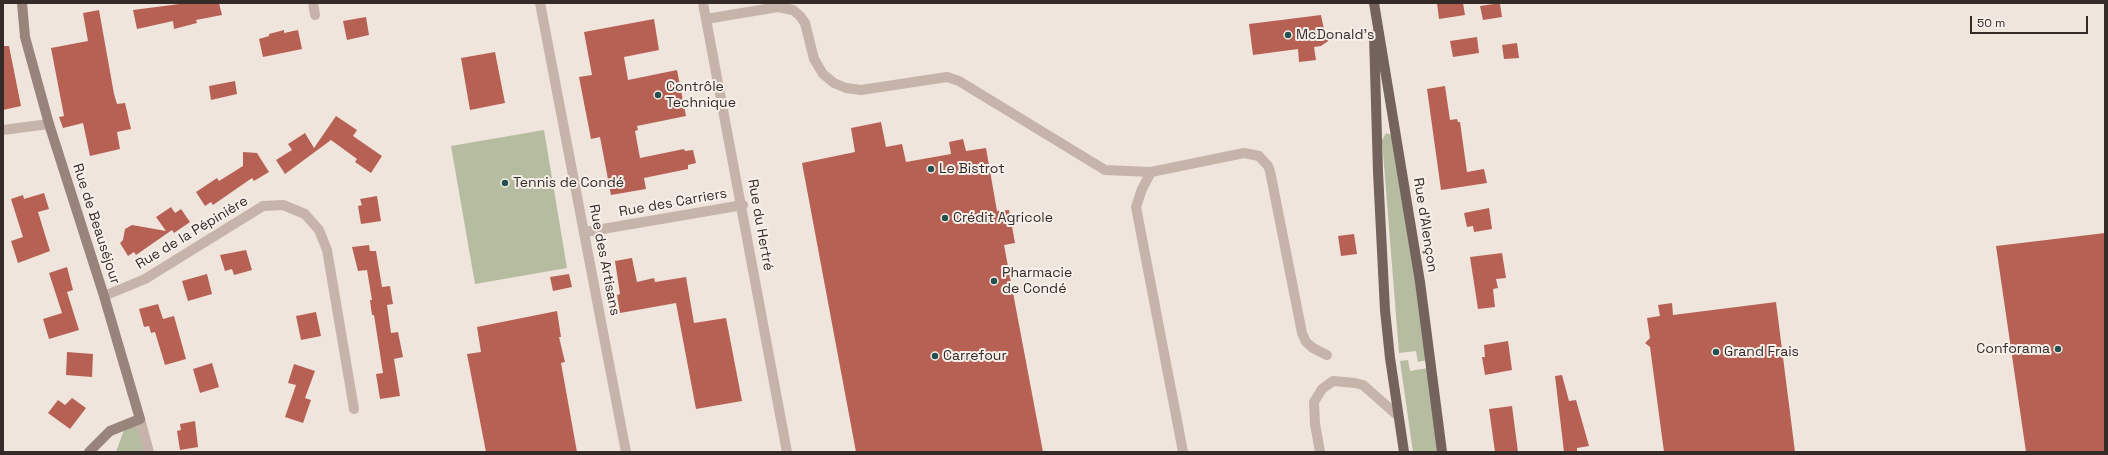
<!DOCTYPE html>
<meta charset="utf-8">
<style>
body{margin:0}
#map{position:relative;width:2108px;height:455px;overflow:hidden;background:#efe5dd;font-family:"Space Grotesk",sans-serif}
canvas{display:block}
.frame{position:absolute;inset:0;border:4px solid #342b29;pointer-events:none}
.scale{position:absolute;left:1970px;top:16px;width:118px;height:18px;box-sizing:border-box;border:2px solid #342b29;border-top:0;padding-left:5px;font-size:12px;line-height:14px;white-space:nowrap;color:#342b29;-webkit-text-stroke:3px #f7efe9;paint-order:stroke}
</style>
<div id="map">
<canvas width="2108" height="455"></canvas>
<div class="frame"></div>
<div class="scale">50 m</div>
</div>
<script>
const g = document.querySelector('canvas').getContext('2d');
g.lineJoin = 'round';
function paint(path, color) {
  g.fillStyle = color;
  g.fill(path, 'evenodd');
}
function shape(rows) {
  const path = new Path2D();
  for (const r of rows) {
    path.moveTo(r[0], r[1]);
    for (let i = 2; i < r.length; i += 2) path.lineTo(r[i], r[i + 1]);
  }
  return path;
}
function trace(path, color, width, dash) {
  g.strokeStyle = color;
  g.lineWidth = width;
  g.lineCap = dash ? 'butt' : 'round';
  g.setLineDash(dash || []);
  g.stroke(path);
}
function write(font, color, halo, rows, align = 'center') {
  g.font = font + ' "Space Grotesk",sans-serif';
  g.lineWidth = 4;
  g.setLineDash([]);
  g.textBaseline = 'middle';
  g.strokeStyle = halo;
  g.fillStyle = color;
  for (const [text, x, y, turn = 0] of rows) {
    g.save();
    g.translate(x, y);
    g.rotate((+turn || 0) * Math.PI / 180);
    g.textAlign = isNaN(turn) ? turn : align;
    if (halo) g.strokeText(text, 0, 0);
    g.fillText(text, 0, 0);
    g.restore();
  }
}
paint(shape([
 [544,130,567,268,475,284,451,146],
 [1386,133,1394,136,1427,360,1418,362,1416,351,1399,353,1382,140],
 [1408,360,1410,371,1428,368,1438,452,1413,452,1400,361],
 [140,419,149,452,116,452,125,427]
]), '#b6bc9f');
paint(shape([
 [187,3,219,3,222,15,196,20,197,23,174,29,173,21,137,29,133,10],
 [1437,3,1463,3,1465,15,1439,19],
 [1494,4,1500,4,1502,17,1483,20,1480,6],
 [99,10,114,94,117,104,125,103,131,129,117,132,120,149,90,156,83,123,63,128,59,117,64,116,51,48,88,41,83,13],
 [1321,15,1325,34,1341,32,1321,46,1314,47,1316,60,1299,62,1298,49,1253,55,1249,24],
 [366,17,369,35,347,40,343,21],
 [654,19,659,50,624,57,628,80,677,70,686,116,637,126,638,130,635,131,640,158,684,149,685,151,693,150,696,163,688,165,688,169,644,178,646,189,611,195,600,137,591,139,579,77,592,75,584,32],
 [284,30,284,33,298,30,302,49,263,57,259,39,269,36,269,34],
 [1477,37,1479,53,1453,57,1450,41],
 [1517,43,1519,58,1504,59,1502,45],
 [3,46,9,46,21,106,3,110],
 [495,52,505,103,470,110,461,58],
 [235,81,237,94,211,100,209,86],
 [1445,86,1450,120,1457,119,1458,122,1460,122,1467,172,1484,169,1487,183,1441,190,1427,89],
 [336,116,357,130,353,136,382,156,371,173,355,162,357,159,331,140,285,174,276,160,292,150,288,144,305,133,314,148],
 [881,122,886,147,902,144,906,162,951,154,949,142,963,139,966,151,986,148,997,211,1009,210,1015,243,1004,245,1043,452,856,452,802,163,855,152,851,128],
 [243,152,257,153,269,172,254,181,252,178,213,205,211,202,205,206,196,192,217,178,219,181,243,166],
 [44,193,49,209,38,212,50,251,18,263,11,241,23,237,11,199,23,195,24,199],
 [377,196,381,221,361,224,358,206,362,205,360,199],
 [171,207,175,213,181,209,190,222,174,233,172,230,136,255,134,252,128,256,120,243,123,240,125,229,132,225,166,231,156,217],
 [1489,208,1492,229,1474,232,1473,226,1467,227,1464,213],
 [2105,233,2105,452,2026,452,1996,246],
 [1354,234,1357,254,1341,256,1338,236],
 [369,245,370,251,376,251,382,287,390,286,393,304,387,305,391,333,398,332,403,357,394,359,400,396,380,399,376,374,383,373,374,315,372,315,370,300,372,300,367,270,358,271,352,247],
 [246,250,252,270,234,275,232,269,225,271,220,255],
 [1502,253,1506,278,1496,279,1498,288,1493,289,1495,307,1478,309,1470,257],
 [632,258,637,282,654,278,655,282,686,277,694,323,726,318,742,401,696,409,676,303,620,313,617,295,620,294,615,261],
 [67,267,73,290,67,292,79,330,49,339,43,319,62,313,49,273],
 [207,274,212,294,188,301,182,281],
 [569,274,572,287,553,291,550,277],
 [1776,302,1795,452,1664,452,1650,347,1645,343,1650,338,1647,318,1660,316,1658,305,1672,303,1673,315],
 [158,304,163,319,174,316,186,359,165,365,155,332,151,333,149,326,144,327,139,309],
 [557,311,561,337,559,337,565,362,561,363,577,452,486,452,467,354,481,352,477,327],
 [316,312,321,336,301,340,296,316],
 [1508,341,1512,370,1485,375,1482,357,1485,357,1484,345],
 [67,352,93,354,92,377,66,375],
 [212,363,219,387,200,393,193,369],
 [294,364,315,371,305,398,311,400,303,423,285,417,296,385,288,383],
 [1562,375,1569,401,1576,400,1589,446,1577,448,1577,452,1564,452,1555,376],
 [72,398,86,408,70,429,48,413,58,400,65,405],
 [1512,406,1518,452,1495,452,1489,409],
 [195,421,198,447,180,450,177,431,181,430,180,424]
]), '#b76154');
trace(shape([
 [313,3,315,15],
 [540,3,626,452],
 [703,3,787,452],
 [706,19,778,7,793,10,800,16,805,23,814,59,823,74,834,83,846,88,861,90,947,77,959,81,1105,170,1151,172,1244,153,1259,156,1268,166,1270,171,1302,333,1306,342,1313,348,1327,355],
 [3,130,49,124],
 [1151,172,1142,189,1136,207,1183,452],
 [585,232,743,205],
 [104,296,145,279,263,206,283,205,305,214,319,230,327,250,354,409],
 [140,419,149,452],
 [1320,452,1315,424,1314,402,1322,389,1333,381,1355,383,1363,385,1397,415]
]), '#c6b4ab', 10);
trace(shape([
 [22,3,25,37,49,124,104,296,140,419,110,431,89,452]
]), '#99847c', 10);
trace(shape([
 [1374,3,1420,282,1442,452],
 [1374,35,1378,172,1385,310,1390,358,1404,452]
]), '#74625c', 10);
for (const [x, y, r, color] of [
 [1288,35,4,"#24514f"],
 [658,95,4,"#24514f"],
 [931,169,4,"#24514f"],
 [505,183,4,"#24514f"],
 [945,218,4,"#24514f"],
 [994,281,4,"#24514f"],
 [2058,349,4,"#24514f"],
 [1716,352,4,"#24514f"],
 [935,356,4,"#24514f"]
]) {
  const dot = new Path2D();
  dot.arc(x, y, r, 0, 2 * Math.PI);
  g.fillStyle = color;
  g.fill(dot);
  trace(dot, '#f7efe9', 1.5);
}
write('14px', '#342b29', '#f7efe9', [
 ["McDonald's",1296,35],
 ["Contrôle",666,87],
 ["Technique",666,103],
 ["Le Bistrot",939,169],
 ["Tennis de Condé",513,183],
 ["Crédit Agricole",953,218],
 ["Pharmacie",1002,273],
 ["de Condé",1002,289],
 ["Conforama",2050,349,"right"],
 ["Grand Frais",1724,352],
 ["Carrefour",943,356]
], 'left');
write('14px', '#342b29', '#f7efe9', [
 ["Rue des Carriers",673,203,-10],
 ["Rue de Beauséjour",96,224,72],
 ["Rue du Hertré",760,225,80],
 ["Rue d'Alençon",1425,225,81],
 ["Rue de la Pépinière",192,233,-31],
 ["Rue des Artisans",604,260,79]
]);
</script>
